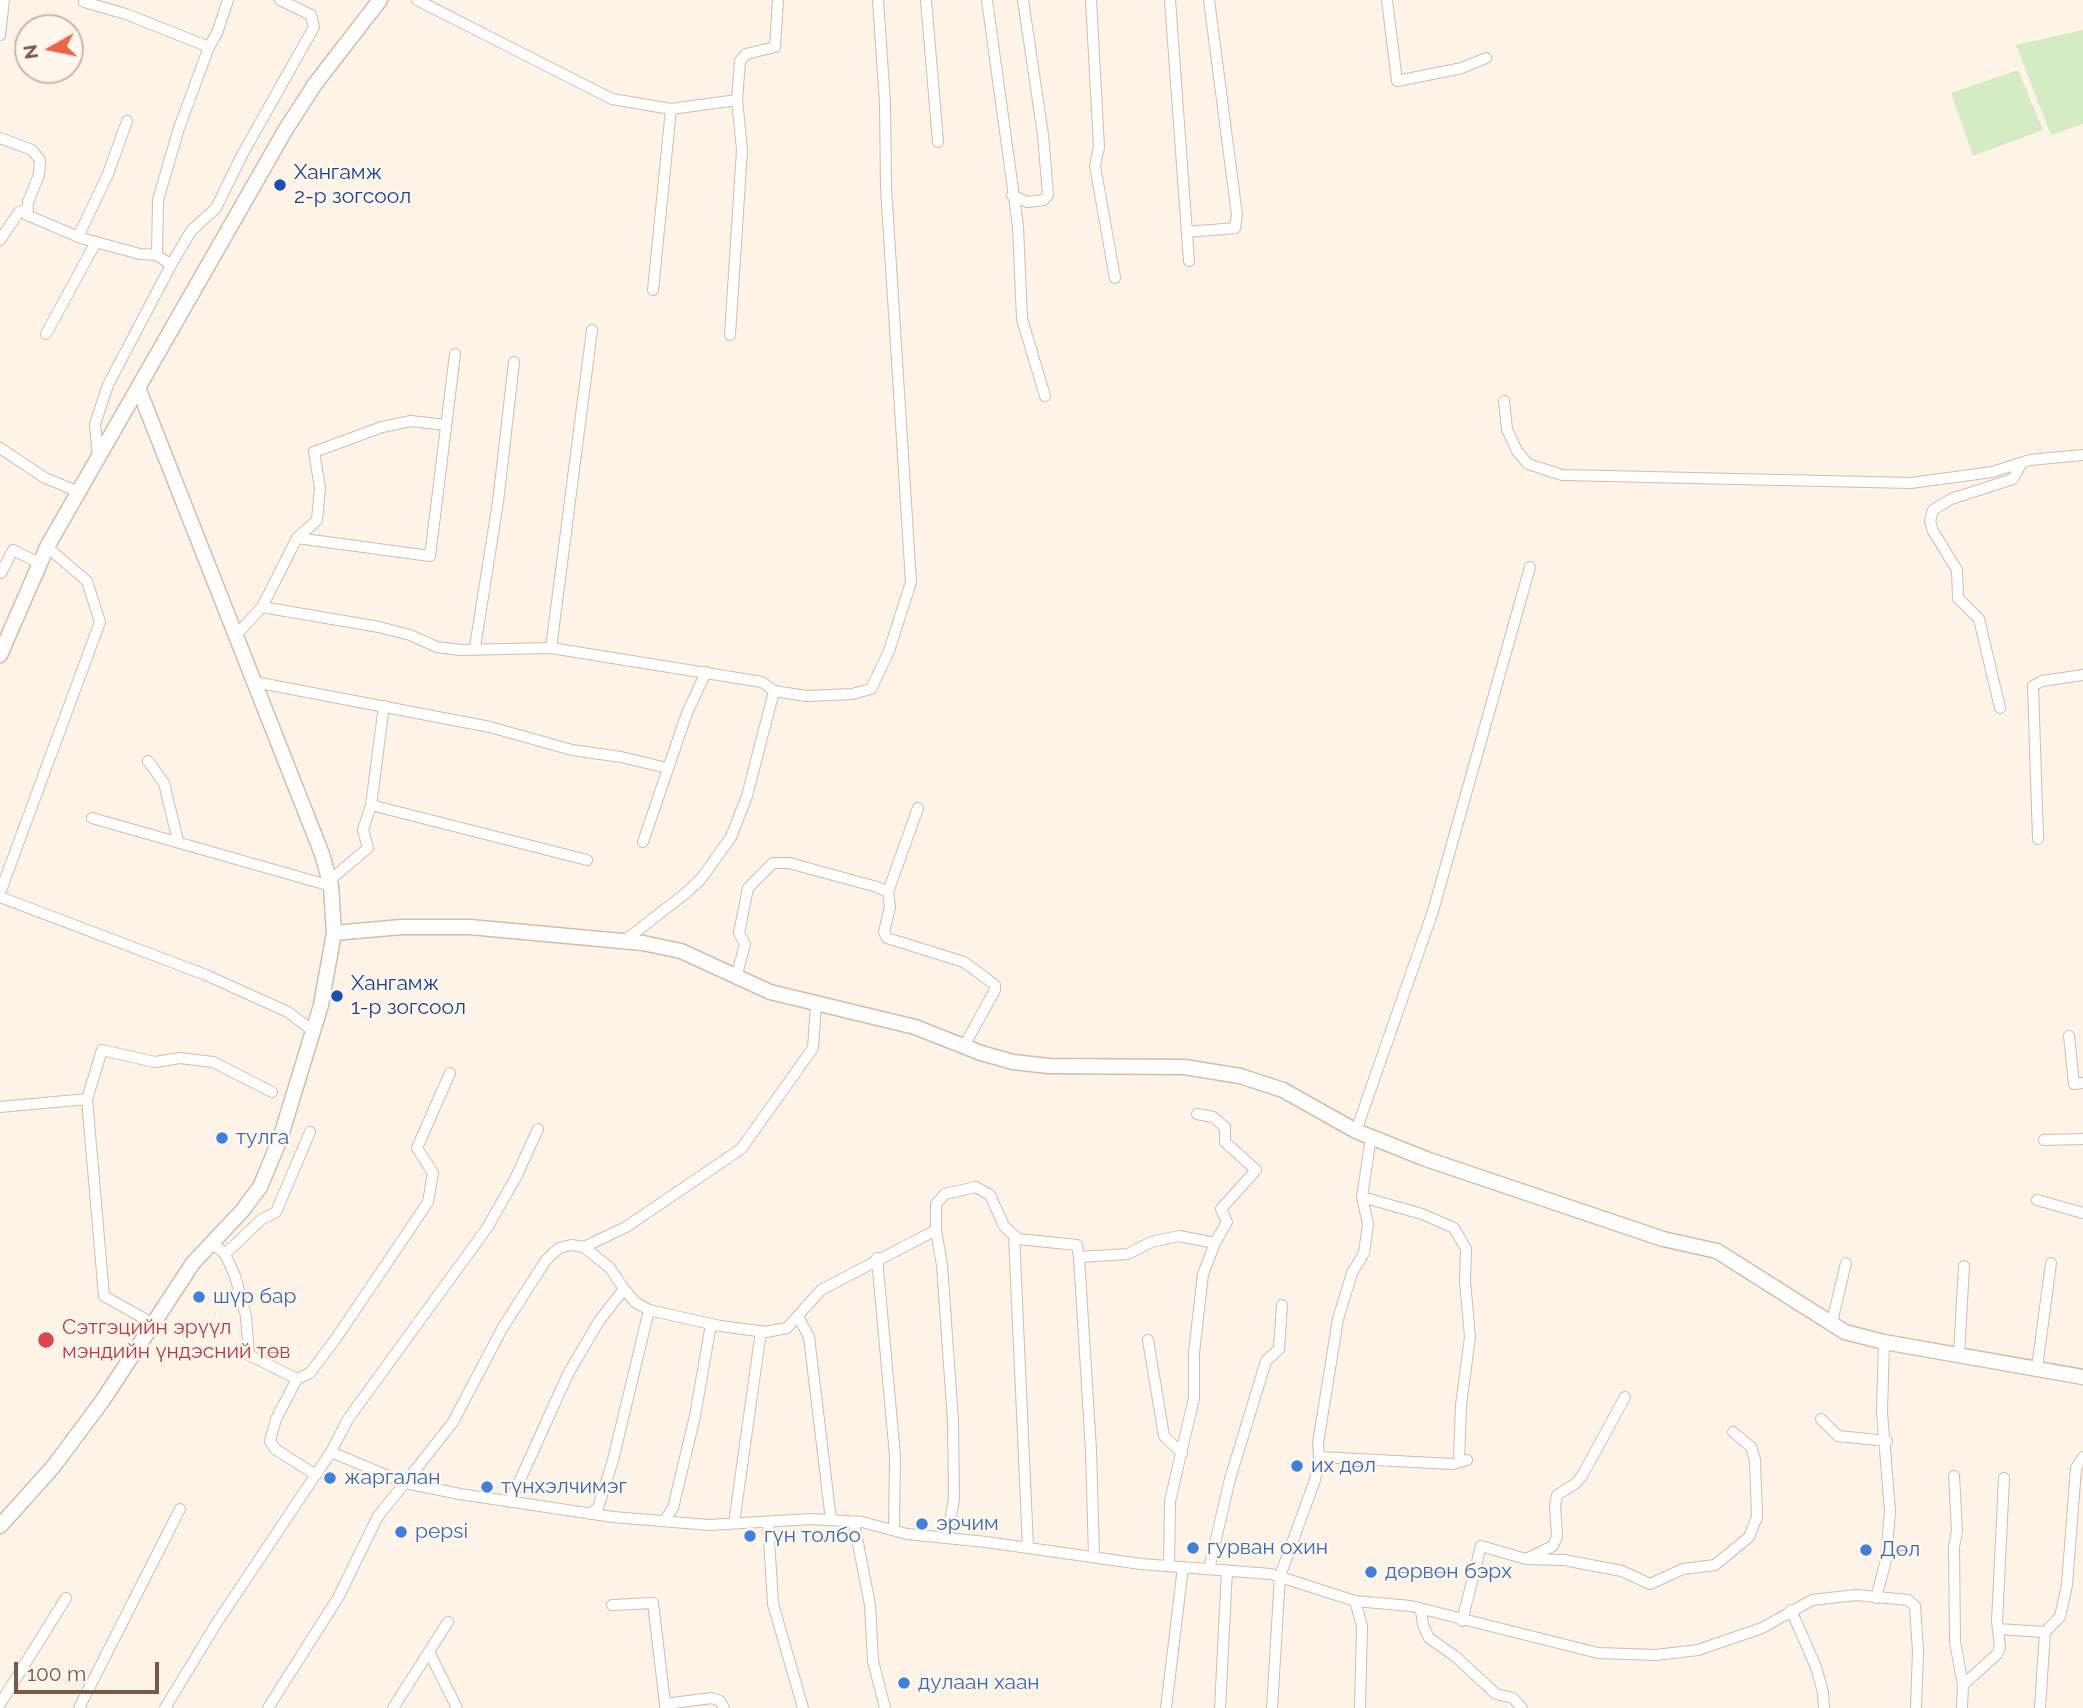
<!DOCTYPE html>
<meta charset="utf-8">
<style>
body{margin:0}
#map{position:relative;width:2083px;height:1708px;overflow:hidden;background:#fdf3e6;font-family:Raleway,sans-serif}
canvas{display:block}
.north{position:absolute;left:14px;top:14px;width:70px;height:70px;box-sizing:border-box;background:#fff7ed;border:2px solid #c9b7ab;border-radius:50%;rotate:261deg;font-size:19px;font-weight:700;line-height:28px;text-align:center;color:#785849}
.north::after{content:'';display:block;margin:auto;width:24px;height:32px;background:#ec6647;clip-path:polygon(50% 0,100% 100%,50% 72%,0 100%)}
.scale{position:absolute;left:14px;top:1662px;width:145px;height:32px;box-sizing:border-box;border:4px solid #785849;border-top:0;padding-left:9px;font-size:21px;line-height:24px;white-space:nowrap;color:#785849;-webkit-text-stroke:5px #fff7ed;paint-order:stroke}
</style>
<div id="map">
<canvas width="2083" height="1708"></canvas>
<div class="north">N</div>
<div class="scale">100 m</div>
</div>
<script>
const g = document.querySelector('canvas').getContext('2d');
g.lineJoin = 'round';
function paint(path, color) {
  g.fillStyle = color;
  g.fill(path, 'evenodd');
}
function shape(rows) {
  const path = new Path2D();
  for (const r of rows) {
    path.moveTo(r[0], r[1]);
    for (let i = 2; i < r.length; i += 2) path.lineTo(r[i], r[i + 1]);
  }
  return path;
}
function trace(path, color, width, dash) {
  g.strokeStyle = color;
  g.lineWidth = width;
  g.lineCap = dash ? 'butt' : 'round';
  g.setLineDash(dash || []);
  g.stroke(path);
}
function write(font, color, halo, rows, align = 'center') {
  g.font = font + ' Raleway,sans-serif';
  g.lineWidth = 5;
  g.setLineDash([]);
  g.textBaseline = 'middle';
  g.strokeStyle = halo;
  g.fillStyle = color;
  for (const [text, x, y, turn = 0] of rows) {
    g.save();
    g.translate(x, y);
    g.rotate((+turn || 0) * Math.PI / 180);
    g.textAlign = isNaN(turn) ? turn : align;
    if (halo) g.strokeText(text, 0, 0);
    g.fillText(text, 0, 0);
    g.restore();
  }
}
paint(shape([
 [2083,30,2083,124,2051,135,2016,45],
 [2018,70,2043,130,1973,156,1951,93]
]), '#d5ecc3');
const street = shape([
 [417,0,612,99,671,109,737,100],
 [926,0,938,142],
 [987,0,1018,226,1022,319,1045,396],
 [1091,0,1099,147,1095,166,1115,278],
 [1170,0,1189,261],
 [1387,0,1397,81,1462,68,1486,58],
 [84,2,126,14,209,47,179,128,158,200,157,255,171,265],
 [0,35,4,0],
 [209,47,217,33,228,0],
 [0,138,32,150,40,160,39,175,28,202,27,215,81,238,140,254,157,255],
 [1012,195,1027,202,1044,200,1048,195,1043,135,1023,0],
 [1187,232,1235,228,1237,215,1209,0],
 [78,237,108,174,127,121],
 [0,240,19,212,28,210],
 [653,290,671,109],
 [46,334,96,242],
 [730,335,742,150,737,100,740,61,746,54,775,47,778,0],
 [1504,401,1507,429,1517,451,1528,464,1562,475,1911,483,1992,472,2030,460,2083,455],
 [0,448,45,478,79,492],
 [98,456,95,424,108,385,171,265,191,231,216,208,242,155,314,27,311,15,280,0],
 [297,538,430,556,455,354],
 [1,573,13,550,39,563],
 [262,607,379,627,410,635,437,647,460,650,551,648,762,682,774,691,806,696,852,694,871,689,889,651,911,582,886,187,885,103,878,0],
 [237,634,262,607,297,538,317,520,320,488,314,452,382,427,411,421,446,425],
 [475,647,498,502,514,362],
 [551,648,592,330],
 [255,682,490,727,572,750,621,757,667,768],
 [384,706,371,805,587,860],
 [2000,708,1979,619,1958,598,1957,570,1933,531,1930,521,1933,510,1951,499,2013,479,2021,464],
 [148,761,164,783,178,841],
 [92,818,331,886],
 [2038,839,2033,686,2042,681,2083,675],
 [643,842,687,713,706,672],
 [330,880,368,848,363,830,371,805],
 [888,892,918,808],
 [0,893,100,622,87,581,47,547],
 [0,897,206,975,288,1012,313,1031],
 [624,941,686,893,701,879,731,837,747,796,774,691],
 [736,978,745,944,739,933,748,888,773,863,789,863,877,887,888,892,890,907,884,932,887,938,964,962,995,985,995,990,964,1046],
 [2069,1036,2074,1084,2083,1083],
 [0,1107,87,1099],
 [1197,1114,1213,1117,1225,1127,1225,1142,1256,1170,1221,1209,1227,1222,1215,1243],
 [1356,1131,1433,911,1530,567],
 [2044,1140,2083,1139],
 [1362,1197,1422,1214,1454,1228,1466,1249,1465,1281,1470,1337,1461,1405,1459,1460],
 [2037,1200,2083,1213],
 [936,1230,942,1265,953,1421,954,1499,947,1538],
 [1014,1235,1028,1547],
 [212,1243,225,1254,235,1276,246,1316,249,1355,297,1379],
 [225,1254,262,1219,276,1212,310,1132],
 [1079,1257,1091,1450,1094,1557],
 [877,1258,895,1456,894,1530],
 [624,1289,635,1302,649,1310,720,1326,766,1332,787,1328,821,1290,936,1230,936,1204,945,1194,976,1187,990,1195,1004,1226,1018,1239,1077,1245,1079,1257,1128,1254,1151,1242,1179,1236,1215,1243,1203,1274,1194,1353,1194,1398,1170,1501,1169,1565],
 [798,1316,809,1337,831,1520],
 [152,1323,104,1296,87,1099,102,1050,155,1062,180,1058,213,1062,272,1092],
 [1831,1326,1846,1263],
 [1148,1340,1164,1436,1182,1453],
 [1959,1355,1964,1266],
 [2037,1368,2051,1263],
 [1821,1419,1838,1436,1887,1441],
 [331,1452,405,1483,453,1422,503,1327,546,1260,559,1248,571,1245,584,1247,626,1227,741,1149,813,1048,816,1004],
 [1319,1457,1453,1464,1467,1460],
 [316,1475,275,1449,270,1441,276,1419,297,1379,310,1373,337,1337,428,1202,433,1173,417,1148,450,1073],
 [1954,1476,1957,1531,1954,1547,1955,1642,1963,1685,1962,1708],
 [510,1502,568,1374,599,1321,624,1289,610,1268,584,1247],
 [590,1514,598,1508,613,1460,649,1310],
 [664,1521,673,1508,695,1416,711,1324],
 [768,1522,773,1604,803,1708],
 [734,1523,761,1331],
 [854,1523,870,1605,873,1661,885,1708],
 [1526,1559,1564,1560,1622,1571,1650,1584,1683,1569,1715,1565,1749,1537,1757,1517,1755,1460,1751,1447,1733,1432],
 [1209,1569,1230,1479,1266,1361,1279,1349,1282,1305],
 [1876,1598,1886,1560,1890,1511,1882,1412,1884,1342],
 [1355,1601,1362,1626,1360,1708],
 [612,1605,653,1603,665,1704],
 [1421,1610,1423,1625,1429,1638,1456,1657,1496,1694,1513,1698,1522,1708],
 [1791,1610,1816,1667,1823,1692,1824,1708],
 [1462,1621,1481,1546,1526,1559,1553,1546,1557,1536,1555,1506,1557,1495,1575,1484,1582,1476,1625,1397],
 [1998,1629,2045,1632],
 [429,1652,457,1708],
 [1963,1685,1997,1654,2000,1647,1997,1622,2004,1478],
 [0,1704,66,1598],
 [665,1707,665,1704,712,1698,720,1701,724,1708],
 [79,1708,180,1509],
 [165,1708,216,1624,331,1452,348,1419,487,1228,516,1177,538,1129],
 [268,1708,339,1596,378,1516,405,1483,460,1494,613,1517,709,1525,811,1519,862,1522,907,1534,986,1542,1141,1564,1271,1574,1355,1601,1411,1606,1598,1653,1656,1655,1698,1650,1762,1628,1812,1600,1856,1595,1908,1600,1915,1606,1918,1651,1916,1708],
 [393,1708,448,1622],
 [1166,1708,1183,1567],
 [1220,1708,1227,1570],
 [1272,1708,1280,1576,1315,1480,1319,1457,1318,1443,1338,1319,1352,1273,1364,1253,1368,1224,1362,1197,1371,1137],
 [2040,1708,2045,1632,2060,1617,2067,1585,2076,1468,2083,1457]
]);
const secondary = shape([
 [0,655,47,547,286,129,315,84,380,0],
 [334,933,402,927,470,927,643,943,681,951,770,992,915,1027,981,1053,1013,1062,1049,1066,1184,1067,1240,1076,1283,1090,1356,1131,1426,1159,1663,1239,1717,1251,1845,1332,1884,1342,2083,1377],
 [0,1526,53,1467,103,1400,193,1263,242,1211,260,1187,280,1139,321,1005,334,933,331,886,322,854,139,390]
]);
trace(street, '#d2bdae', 12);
trace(secondary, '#d5bcab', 17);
trace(street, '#fff', 10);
trace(secondary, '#fff', 14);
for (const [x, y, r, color] of [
 [280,185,7,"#1a4fb4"],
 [337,996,7,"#1a4fb4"],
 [222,1138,7,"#3f7fe0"],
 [199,1297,7,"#3f7fe0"],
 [46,1340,9,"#e0444e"],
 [1297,1466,7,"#3f7fe0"],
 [330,1478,7,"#3f7fe0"],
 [487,1487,7,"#3f7fe0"],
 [922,1524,7,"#3f7fe0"],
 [401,1532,7,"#3f7fe0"],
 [750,1536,7,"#3f7fe0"],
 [1193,1548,7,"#3f7fe0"],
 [1866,1550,7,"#3f7fe0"],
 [1371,1572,7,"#3f7fe0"],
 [904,1683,7,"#3f7fe0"]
]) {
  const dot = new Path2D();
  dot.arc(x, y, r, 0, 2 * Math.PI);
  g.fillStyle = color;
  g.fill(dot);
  trace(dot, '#fff7ed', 2.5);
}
write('21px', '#164399', '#fff7ed', [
 ["Хангамж",294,173],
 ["2-р зогсоол",294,197],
 ["Хангамж",351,984],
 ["1-р зогсоол",351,1008]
], 'left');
write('21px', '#366cbe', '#fff7ed', [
 ["тулга",236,1138],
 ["шүр бар",213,1297],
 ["их дөл",1311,1466],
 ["жаргалан",344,1478],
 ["түнхэлчимэг",501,1487],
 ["эрчим",936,1524],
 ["pepsi",415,1532],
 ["гүн толбо",764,1536],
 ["гурван охин",1207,1548],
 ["Дөл",1880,1550],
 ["дөрвөн бэрх",1385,1572],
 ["дулаан хаан",918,1683]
], 'left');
write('21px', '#be3a42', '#fff7ed', [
 ["Сэтгэцийн эрүүл",62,1328],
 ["мэндийн үндэсний төв",62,1352]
], 'left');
</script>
